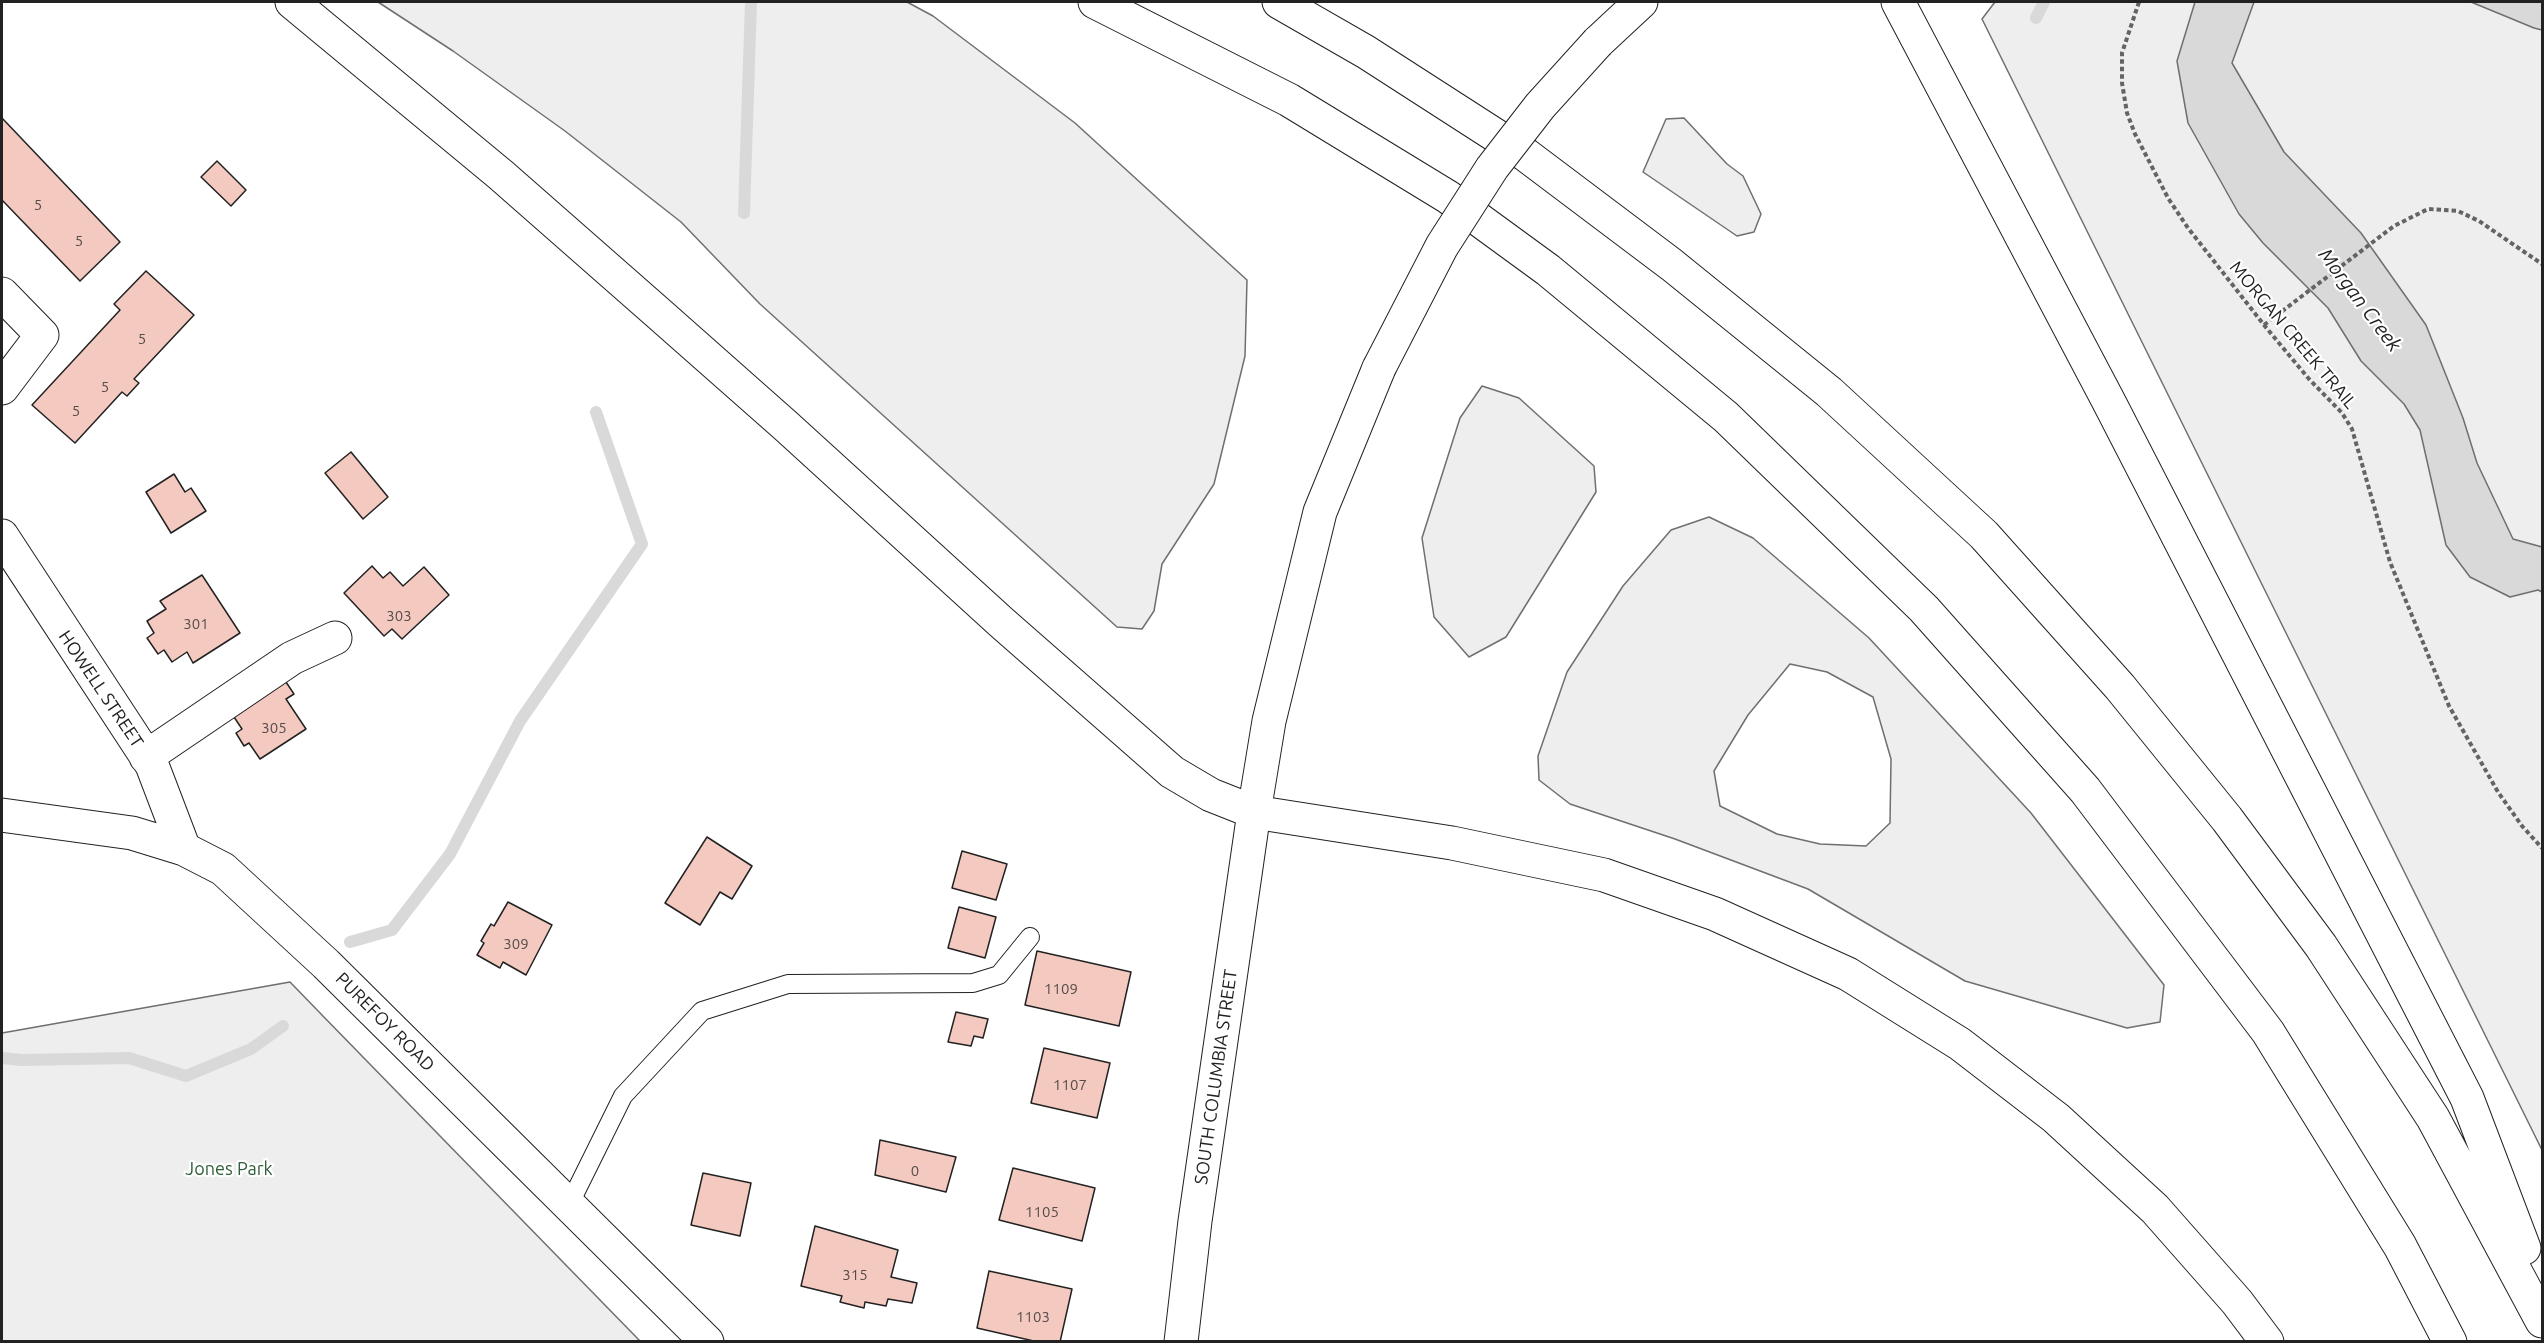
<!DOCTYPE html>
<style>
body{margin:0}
#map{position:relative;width:2544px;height:1343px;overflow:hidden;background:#fff;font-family:Ubuntu,sans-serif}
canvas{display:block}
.frame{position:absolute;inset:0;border:3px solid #222;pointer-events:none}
</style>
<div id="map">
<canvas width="2544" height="1343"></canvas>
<div class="frame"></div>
</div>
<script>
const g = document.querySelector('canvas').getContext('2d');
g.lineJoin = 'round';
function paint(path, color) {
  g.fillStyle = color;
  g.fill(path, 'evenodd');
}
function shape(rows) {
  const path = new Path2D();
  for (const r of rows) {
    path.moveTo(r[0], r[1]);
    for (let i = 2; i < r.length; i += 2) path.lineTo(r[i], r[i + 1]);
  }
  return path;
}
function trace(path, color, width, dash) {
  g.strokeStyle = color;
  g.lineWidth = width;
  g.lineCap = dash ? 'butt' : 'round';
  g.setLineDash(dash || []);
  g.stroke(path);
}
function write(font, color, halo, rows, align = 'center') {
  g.font = font + ' Ubuntu,sans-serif';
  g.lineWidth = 4.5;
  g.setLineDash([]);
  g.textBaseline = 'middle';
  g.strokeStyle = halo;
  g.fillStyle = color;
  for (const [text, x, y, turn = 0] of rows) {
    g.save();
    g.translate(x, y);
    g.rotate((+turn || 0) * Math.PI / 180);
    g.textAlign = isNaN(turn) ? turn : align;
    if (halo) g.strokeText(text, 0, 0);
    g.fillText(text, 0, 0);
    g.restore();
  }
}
const green = shape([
 [378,2,907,2,933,16,1075,123,1247,280,1245,356,1214,484,1162,564,1154,611,1142,629,1117,627,760,304,681,222,565,131,453,51,378,2],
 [1995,2,2542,2,2542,1150,1982,19,1995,2],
 [1684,118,1727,164,1743,176,1761,214,1754,232,1737,236,1643,172,1666,119,1684,118],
 [1482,386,1519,398,1594,466,1596,492,1506,637,1469,657,1434,617,1422,538,1460,418,1482,386],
 [1709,517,1753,538,1869,638,2031,813,2164,985,2160,1022,2127,1028,1965,981,1808,889,1675,839,1570,804,1539,780,1538,756,1567,672,1623,586,1671,530,1709,517],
 [1790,664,1827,672,1873,697,1891,759,1890,823,1866,846,1820,844,1777,834,1720,806,1714,771,1748,715,1790,664],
 [290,982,321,1014,640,1341,2,1341,2,1033,290,982]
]);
paint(green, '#eee');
trace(green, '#6f6f6f', 1.5);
const water = shape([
 [2195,2,2254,2,2232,63,2284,152,2361,233,2426,325,2463,418,2477,463,2513,539,2542,547,2542,592,2538,590,2510,597,2470,577,2446,545,2420,430,2404,404,2361,361,2328,308,2263,243,2239,214,2188,123,2177,61,2195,2],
 [2471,2,2542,2,2542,30,2534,28,2471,2]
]);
paint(water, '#d9d9d9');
trace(water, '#6f6f6f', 1.5);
trace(shape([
 [2036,18,2044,2],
 [744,213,751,2],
 [350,942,392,930,450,854,520,721,642,544,596,412],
 [2,1058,21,1060,129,1058,186,1076,251,1049,283,1026]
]), '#d9d9d9', 12);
const building = shape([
 [2,118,120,242,80,281,2,200,2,118],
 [217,161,246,190,231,206,201,177,217,161],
 [146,271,194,315,134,379,139,383,127,396,122,392,75,443,32,405,120,310,114,304,146,271],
 [351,452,388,497,363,519,325,473,351,452],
 [174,474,185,492,191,488,206,511,171,533,146,492,174,474],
 [372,566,383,578,390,572,403,586,424,567,449,595,402,639,392,629,384,636,344,593,372,566],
 [202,575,240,633,193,663,187,652,172,662,164,650,158,654,147,638,154,633,147,621,166,609,160,601,202,575],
 [286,682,294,694,286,699,306,729,260,759,249,743,244,746,236,733,242,729,234,717,286,682],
 [707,837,752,866,732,899,720,892,700,925,665,903,707,837],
 [962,851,1007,864,996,900,952,888,962,851],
 [508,902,552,925,526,975,503,962,500,968,477,955,484,943,481,941,491,924,494,926,508,902],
 [959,907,996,917,985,958,948,948,959,907],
 [1037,951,1131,972,1119,1026,1025,1005,1037,951],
 [956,1012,988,1019,983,1038,974,1036,971,1046,948,1042,956,1012],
 [1044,1048,1110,1063,1097,1118,1031,1103,1044,1048],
 [880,1140,956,1157,946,1192,875,1175,880,1140],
 [1013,1168,1095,1188,1082,1241,999,1220,1013,1168],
 [703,1173,751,1183,740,1236,691,1225,703,1173],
 [815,1226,898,1250,891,1277,917,1283,912,1303,888,1299,886,1306,865,1302,864,1308,840,1302,842,1296,801,1286,815,1226],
 [989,1271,1072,1289,1060,1342,1038,1342,977,1328,989,1271]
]);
paint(building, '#f3c9c0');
trace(building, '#222', 1.5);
const service = shape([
 [569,1205,623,1096,702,1011,788,984,973,983,999,975,1030,937]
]);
const minor = shape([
 [2,294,42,335,2,388],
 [2,536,152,765,184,849],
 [146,757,292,658,335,638],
 [2,815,132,833,184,849,223,869,326,964,707,1342]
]);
const primary = shape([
 [1181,1342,1195,1221,1254,812]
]);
const trunk = shape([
 [292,2,501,175,657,312,786,426,1001,622,1172,772,1211,795,1254,812,1452,843,1604,875,1715,914,1848,974,1960,1044,2056,1118,2155,1209,2237,1302,2267,1342],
 [1095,2,1289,100,1448,197,1548,270,1726,417,1924,609,2085,790,2268,1032,2400,1246,2450,1342],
 [1279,2,1366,52,1526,155,1672,265,1829,392,1984,535,2120,687,2227,819,2321,946,2433,1118,2542,1321],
 [1898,2,2109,402,2467,1098,2524,1248],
 [1598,42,1641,2],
 [1254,812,1269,721,1320,512,1379,368]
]);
trace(service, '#222', 20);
trace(minor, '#222', 35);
trace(primary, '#222', 35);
trace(trunk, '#222', 35);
trace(shape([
 [2139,2,2122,53,2122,83,2127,113,2135,134,2168,198,2188,228,2264,325,2309,379,2342,413,2352,429,2390,562,2449,706,2498,792,2522,826,2542,848],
 [2264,325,2394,226,2428,209,2458,211,2479,221,2542,264]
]), '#646464', 4, [4.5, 3]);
trace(service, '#fff', 18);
trace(minor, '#fff', 33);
trace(primary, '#fff', 33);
trace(trunk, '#fff', 33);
const trunkBridge = shape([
 [1379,368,1442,246,1492,168,1540,106,1598,42]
]);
trace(trunkBridge, '#222', 35, []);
trace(trunkBridge, '#fff', 33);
write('15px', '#564c4a', null, [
 ["5",38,205],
 ["5",79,241],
 ["5",142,339],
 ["5",105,387],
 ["5",76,411],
 ["303",399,616],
 ["301",196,624],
 ["305",274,728],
 ["309",516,944],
 ["1109",1061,989],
 ["1107",1070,1085],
 ["0",915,1171],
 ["1105",1042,1212],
 ["315",855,1275],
 ["1103",1033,1317]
]);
write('18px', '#222', '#fff', [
 ["MORGAN CREEK TRAIL",2293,335,50],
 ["HOWELL STREET",101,689,56],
 ["PUREFOY ROAD",385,1022,45],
 ["SOUTH COLUMBIA STREET",1216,1077,-82]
]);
write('18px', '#2f5e38', '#fff', [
 ["Jones Park",229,1169]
]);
write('italic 20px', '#222', '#fff', [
 ["Morgan Creek",2360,300,53]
]);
</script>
